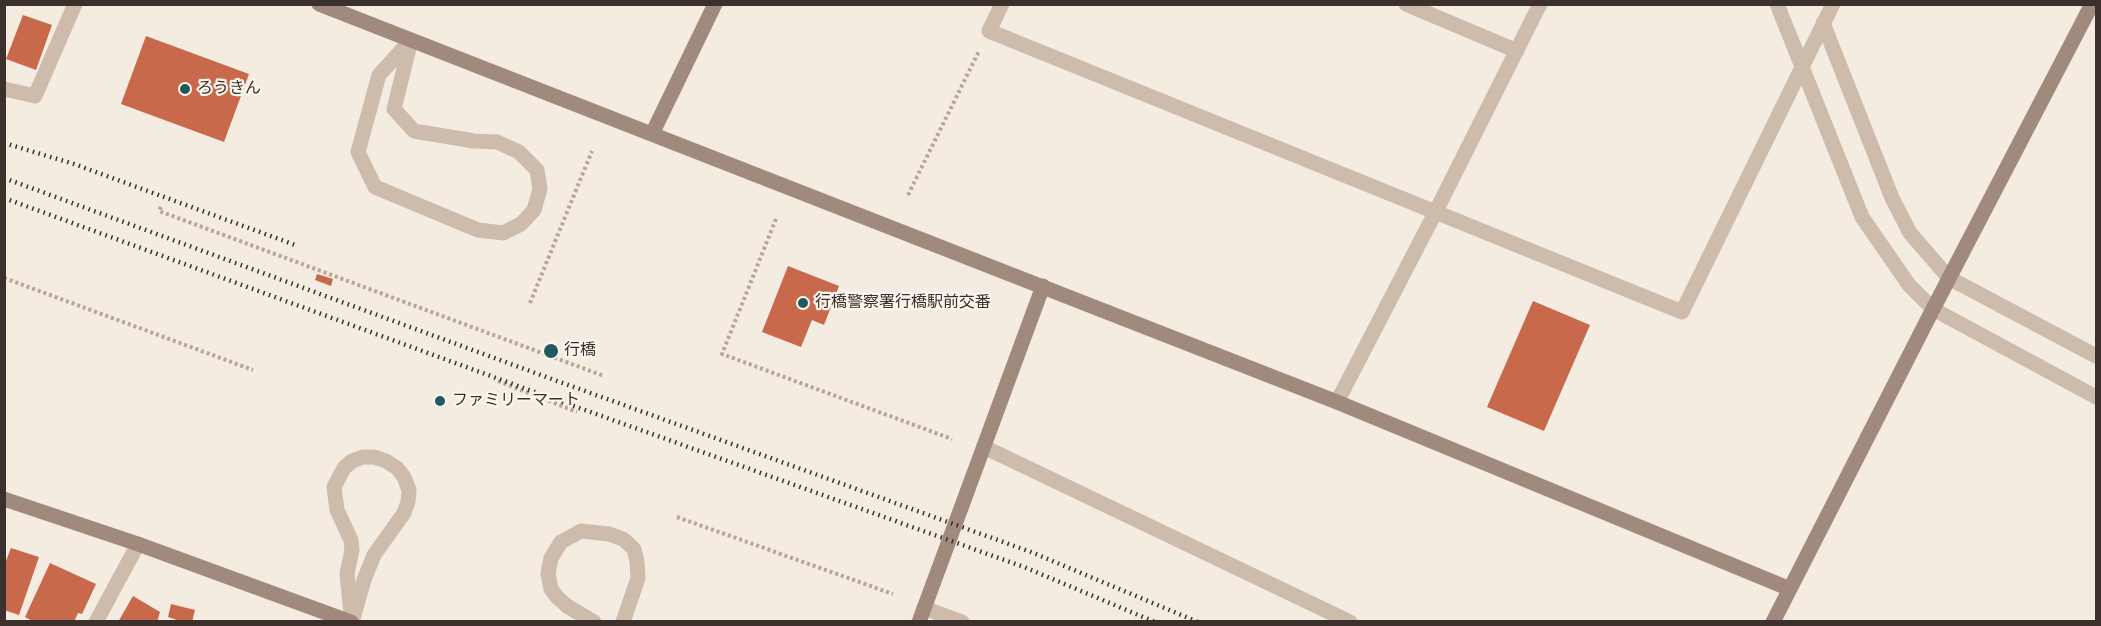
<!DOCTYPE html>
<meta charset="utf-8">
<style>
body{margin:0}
#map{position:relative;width:2101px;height:626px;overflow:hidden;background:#f4ebe1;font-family:"DM Sans",sans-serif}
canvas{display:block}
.frame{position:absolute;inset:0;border:6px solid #3b302b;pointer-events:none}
</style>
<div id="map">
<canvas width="2101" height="626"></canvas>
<div class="frame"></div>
</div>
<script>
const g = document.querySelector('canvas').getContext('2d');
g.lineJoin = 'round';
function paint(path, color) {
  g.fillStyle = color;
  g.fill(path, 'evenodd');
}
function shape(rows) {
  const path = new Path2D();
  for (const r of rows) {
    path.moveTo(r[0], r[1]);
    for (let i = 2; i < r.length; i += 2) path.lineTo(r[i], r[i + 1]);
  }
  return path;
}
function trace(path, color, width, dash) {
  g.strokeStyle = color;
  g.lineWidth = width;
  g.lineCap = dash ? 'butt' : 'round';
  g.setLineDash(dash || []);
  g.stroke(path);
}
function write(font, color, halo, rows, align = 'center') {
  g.font = font + ' "DM Sans","Noto Sans JP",sans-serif';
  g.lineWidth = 4.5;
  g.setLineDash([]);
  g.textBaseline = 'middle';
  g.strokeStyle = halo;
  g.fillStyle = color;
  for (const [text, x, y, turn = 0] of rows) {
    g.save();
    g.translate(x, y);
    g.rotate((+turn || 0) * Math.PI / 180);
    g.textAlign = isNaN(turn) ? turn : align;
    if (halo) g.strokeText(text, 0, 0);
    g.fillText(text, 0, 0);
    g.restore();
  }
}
paint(shape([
 [23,15,52,25,36,70,6,59],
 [146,36,249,74,224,142,121,104],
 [788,266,839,286,824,325,812,320,801,347,762,332],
 [317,274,333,279,331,286,315,280],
 [1533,301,1590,325,1544,431,1487,407],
 [11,548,39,557,19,615,4,610,4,566],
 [50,563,96,584,82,614,78,613,74,622,34,622,25,617],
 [133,596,160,612,157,622,118,622],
 [171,604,195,610,192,622,176,622,177,620,168,617]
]), '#c8694b');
trace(shape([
 [908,195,979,51],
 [161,207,159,211,604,376],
 [776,219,722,354,952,439],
 [4,278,253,370],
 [530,303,592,151],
 [498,381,577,412],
 [677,517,893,594]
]), '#b9a596', 4, [3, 3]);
trace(shape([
 [411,40,394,109,414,131,474,141,497,142,519,152,537,170,540,189,534,210,521,224,503,233,478,230,375,187,358,152,379,75,411,40],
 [363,457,374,457,386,461,397,468,404,477,409,490,408,502,404,513,374,555,364,580,352,622,347,574,352,550,351,540,337,510,334,487,344,468,352,461,363,457],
 [594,622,567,606,557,597,551,589,548,574,551,558,561,542,581,531,609,534,623,539,634,549,637,561,638,578,623,622]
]), '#cdbbac', 15);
trace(shape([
 [1002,4,989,31,1682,312,1833,4],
 [1406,4,1517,51],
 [1777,4,1862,217,1909,285,1933,309,2096,397],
 [1823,23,1892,198,1910,233,1949,278,2096,356],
 [4,89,35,96,75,4],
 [1337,402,1435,213,1540,4],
 [984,447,1350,622],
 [924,608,962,622],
 [96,622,138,544]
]), '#cdbbac', 15);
trace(shape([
 [319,4,1337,402,1790,589],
 [652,134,715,4],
 [4,499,138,544,351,622],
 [919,622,1043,286],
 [1773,622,1933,309,2092,4]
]), '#a18a7d', 15);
trace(shape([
 [4,143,74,164,298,246],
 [4,178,549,378,1031,552,1198,622],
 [4,198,540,394,1024,567,1155,622]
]), '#3b302b', 4.5, [1.5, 4.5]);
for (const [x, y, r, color] of [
 [185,89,6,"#1f5a5e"],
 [803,303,6,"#1f5a5e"],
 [551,351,8,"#1f5a5e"],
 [440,401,6,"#1f5a5e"]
]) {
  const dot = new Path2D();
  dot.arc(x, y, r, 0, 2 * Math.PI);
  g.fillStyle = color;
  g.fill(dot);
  trace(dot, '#fbf5ee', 2);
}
write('16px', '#3b302b', '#fbf5ee', [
 ["ろうきん",197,89],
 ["行橋警察署行橋駅前交番",815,303],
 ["行橋",564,351],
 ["ファミリーマート",452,401]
], 'left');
</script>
